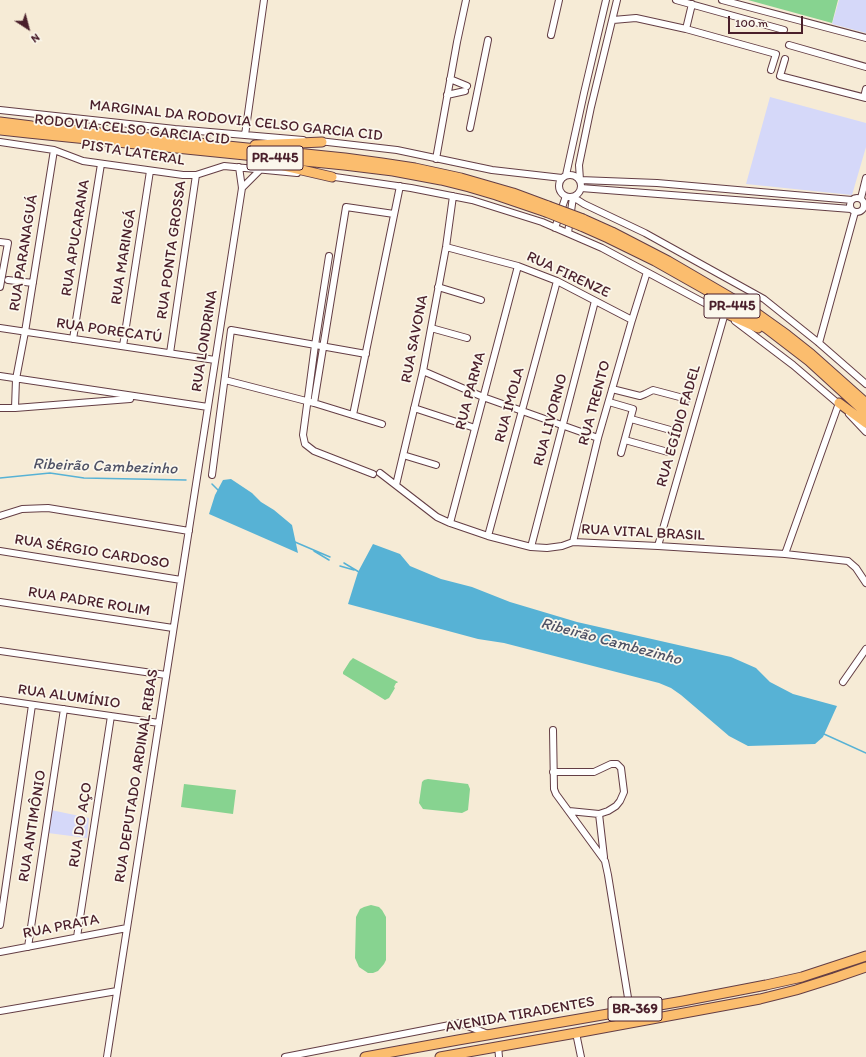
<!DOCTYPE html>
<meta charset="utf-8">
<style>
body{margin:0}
#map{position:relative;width:866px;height:1057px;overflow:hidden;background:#f6ebd6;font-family:Itim,sans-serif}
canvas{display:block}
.north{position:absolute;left:8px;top:8px;width:40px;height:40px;-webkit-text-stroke:3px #fbf7ec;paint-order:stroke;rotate:144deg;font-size:11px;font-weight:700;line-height:16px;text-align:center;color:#4a1f2b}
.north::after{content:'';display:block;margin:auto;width:14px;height:18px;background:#4a1f2b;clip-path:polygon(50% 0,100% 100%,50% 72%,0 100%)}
.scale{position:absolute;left:728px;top:16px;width:75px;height:18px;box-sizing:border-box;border:2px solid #4a1f2b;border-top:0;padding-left:5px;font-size:12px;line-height:14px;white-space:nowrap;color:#4a1f2b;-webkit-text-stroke:3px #fbf7ec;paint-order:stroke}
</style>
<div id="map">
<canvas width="866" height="1057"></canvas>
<div class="north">N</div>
<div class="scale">100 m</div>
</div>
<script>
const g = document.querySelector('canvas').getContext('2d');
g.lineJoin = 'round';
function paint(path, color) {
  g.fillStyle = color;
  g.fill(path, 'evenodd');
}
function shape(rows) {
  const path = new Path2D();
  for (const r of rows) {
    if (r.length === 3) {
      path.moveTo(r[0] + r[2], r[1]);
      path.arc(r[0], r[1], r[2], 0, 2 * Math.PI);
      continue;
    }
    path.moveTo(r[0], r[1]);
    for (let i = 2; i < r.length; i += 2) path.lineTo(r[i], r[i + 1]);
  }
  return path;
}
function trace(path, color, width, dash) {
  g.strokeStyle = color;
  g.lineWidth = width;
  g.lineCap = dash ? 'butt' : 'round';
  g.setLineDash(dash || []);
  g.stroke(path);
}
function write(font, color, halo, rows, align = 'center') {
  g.font = font + ' Itim,sans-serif';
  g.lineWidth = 3.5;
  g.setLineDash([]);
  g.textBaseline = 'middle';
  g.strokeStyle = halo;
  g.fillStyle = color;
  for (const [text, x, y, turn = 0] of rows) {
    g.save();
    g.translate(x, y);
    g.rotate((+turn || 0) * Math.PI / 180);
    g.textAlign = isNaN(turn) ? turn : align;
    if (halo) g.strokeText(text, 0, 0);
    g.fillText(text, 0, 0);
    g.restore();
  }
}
paint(shape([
 [839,0,866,0,866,33,832,24],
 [770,97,866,123,866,147,852,195,746,184],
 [51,810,89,818,87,838,48,833]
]), '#d5d8f9');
paint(shape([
 [748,0,838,0,832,23],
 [353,658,398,682,397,683,396,683,394,687,395,688,389,698,385,700,343,674,343,672,350,661],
 [428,779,468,784,470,789,468,810,462,813,423,809,419,803,422,782,424,780],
 [184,784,236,790,233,814,181,807],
 [371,905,379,907,382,910,386,917,386,960,384,964,378,971,373,973,368,973,359,967,355,958,356,917,360,909,364,907]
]), '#87d390');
paint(shape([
 [231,479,252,493,261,502,274,510,292,525,298,553,209,514,215,495,223,480],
 [373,544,400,554,410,566,441,579,472,587,510,602,577,622,731,657,756,668,770,682,793,694,837,706,823,737,815,744,748,746,729,736,681,695,671,688,659,683,504,643,478,639,348,604,358,572]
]), '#57b2d5');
trace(shape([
 [0,478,50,473,84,478,186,480],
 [212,484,219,491],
 [295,542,330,557],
 [314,551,329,560],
 [344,563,359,572],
 [340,566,354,570],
 [824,734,866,753]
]), '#57b2d5', 1.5);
const minor = shape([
 [617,0,591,107,579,165,580,180,657,183,852,200],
 [676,0,784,30],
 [722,0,866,38],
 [613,20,636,18,686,29,776,54,771,70],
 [686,29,692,4],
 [551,35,559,0],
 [789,45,866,67],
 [785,59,780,76,866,98],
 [450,79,467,86],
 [447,95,465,91],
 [864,97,866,89],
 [0,110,175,129,303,140],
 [470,128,488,40],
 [245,135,264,0],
 [319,141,397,150,492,170,562,178],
 [0,142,54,150,83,161,183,175,196,175,224,166,297,173],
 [436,159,457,42,466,0],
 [570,186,11],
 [566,175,584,93,606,0],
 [328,176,411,188,472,200,542,222,602,248,727,315],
 [242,188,261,169],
 [581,188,851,209],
 [857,205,7],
 [861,198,866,178],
 [555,228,566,196],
 [568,233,573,197,584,204,645,233,764,299,819,343,866,384],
 [0,242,8,243,0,287],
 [446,247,518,266,557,281,632,320],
 [329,256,315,345,303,435,305,444,314,451,373,474],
 [8,280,33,283],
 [438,287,481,300],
 [735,321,793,365,841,406],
 [0,328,215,360],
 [431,328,467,338],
 [73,339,101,164],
 [819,343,855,212],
 [123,346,150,171],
 [170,353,196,175],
 [423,371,483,397,598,438],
 [0,376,208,407],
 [225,380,314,403,382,424],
 [612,389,640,396,645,394,653,390,687,399],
 [609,402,633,409,621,453],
 [314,403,346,207,394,214],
 [0,408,15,408,130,399],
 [15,408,16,379,25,332,54,150],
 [414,408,475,428],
 [849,414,866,432],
 [353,415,400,186],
 [631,419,674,431],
 [625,440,668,452],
 [403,455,436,465],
 [380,473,437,517,450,523,488,536,531,547,547,548,562,546,573,542,658,546,785,554,848,561,856,568,866,583],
 [212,475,231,330,366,354],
 [396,485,423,371,446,247,453,196],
 [0,516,22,509,48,508,189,531],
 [450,523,518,266],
 [488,536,557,281],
 [573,542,598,438,632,320,647,272],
 [658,546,725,313],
 [531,547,595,301],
 [0,551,181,580],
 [785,554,839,403],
 [0,602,173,628],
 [0,651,166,675],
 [843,682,866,649],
 [0,700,159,723],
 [553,730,554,789,556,794,605,861,608,875,630,1010],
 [553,772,594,772,611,764,617,764,621,768,624,792,620,801,616,806,608,811,599,814,569,811],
 [599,814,604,857],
 [0,925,32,705],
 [77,937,111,716],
 [28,947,64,709],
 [0,952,127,928],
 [0,1011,117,991],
 [576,1033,581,1057],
 [498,1046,499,1057],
 [107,1057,242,188,239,167],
 [285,1057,460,1023,488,1034]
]);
const highway = shape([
 [0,122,32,126,345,158,382,163,415,168,461,178,513,193,548,206],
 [0,130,28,133,344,165,393,171,441,180,469,187,496,195,546,212],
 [255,145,322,142],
 [267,162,332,177],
 [583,219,612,232,668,261,752,310,787,335,811,354,866,403],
 [581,226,608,238,655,261,724,300,747,315,766,328,809,361,866,413],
 [725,313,758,328],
 [839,403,866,423],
 [365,1057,458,1040,683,1001,766,985,802,977,866,956],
 [440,1057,576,1033,760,999,796,990,834,978,866,967]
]);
trace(minor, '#643e45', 8);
trace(highway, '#643e45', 11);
trace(minor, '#fff', 6);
trace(highway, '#fbbd6e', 9);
const highwayBridge = shape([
 [548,206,583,219],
 [546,212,581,226]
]);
trace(highwayBridge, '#643e45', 11, []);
trace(highwayBridge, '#fbbd6e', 9);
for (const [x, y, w] of [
 [275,158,56],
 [732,306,56],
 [635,1009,54]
]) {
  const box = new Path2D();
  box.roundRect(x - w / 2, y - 12, w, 24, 3);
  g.fillStyle = '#fbf7ec';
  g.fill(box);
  trace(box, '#4a1f2b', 1);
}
write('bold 14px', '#4a1f2b', null, [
 ["PR-445",275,158],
 ["PR-445",732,306],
 ["BR-369",635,1009]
]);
write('15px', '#4a1f2b', '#fbf7ec', [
 ["MARGINAL DA RODOVIA CELSO GARCIA CID",236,121,6],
 ["RODOVIA CELSO GARCIA CID",132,130,6],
 ["PISTA LATERAL",133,153,9],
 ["RUA APUCARANA",76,238,-81],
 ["RUA PONTA GROSSA",172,250,-82],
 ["RUA PARANAGUÁ",24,253,-81],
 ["RUA MARINGÁ",124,257,-81],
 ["RUA FIRENZE",568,275,25],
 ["RUA PORECATÚ",109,331,8],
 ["RUA SAVONA",415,339,-79],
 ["RUA LONDRINA",205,341,-81],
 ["RUA PARMA",471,391,-75],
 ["RUA TRENTO",595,403,-75],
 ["RUA IMOLA",510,405,-75],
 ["RUA LIVORNO",551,420,-75],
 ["RUA EGÍDIO FADEL",679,426,-74],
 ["RUA VITAL BRASIL",643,533,3],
 ["RUA SÉRGIO CARDOSO",92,552,9],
 ["RUA PADRE ROLIM",89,602,9],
 ["RUA ALUMÍNIO",69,697,8],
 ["RUA DEPUTADO ARDINAL RIBAS",137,776,-81],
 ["RUA DO AÇO",81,825,-81],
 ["RUA ANTIMÔNIO",33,826,-81],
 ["RUA PRATA",61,927,-11],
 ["AVENIDA TIRADENTES",520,1015,-10]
]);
write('italic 16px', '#4f5266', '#fbf7ec', [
 ["Ribeirão Cambezinho",105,467,2],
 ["Ribeirão Cambezinho",611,642,15]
]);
</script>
